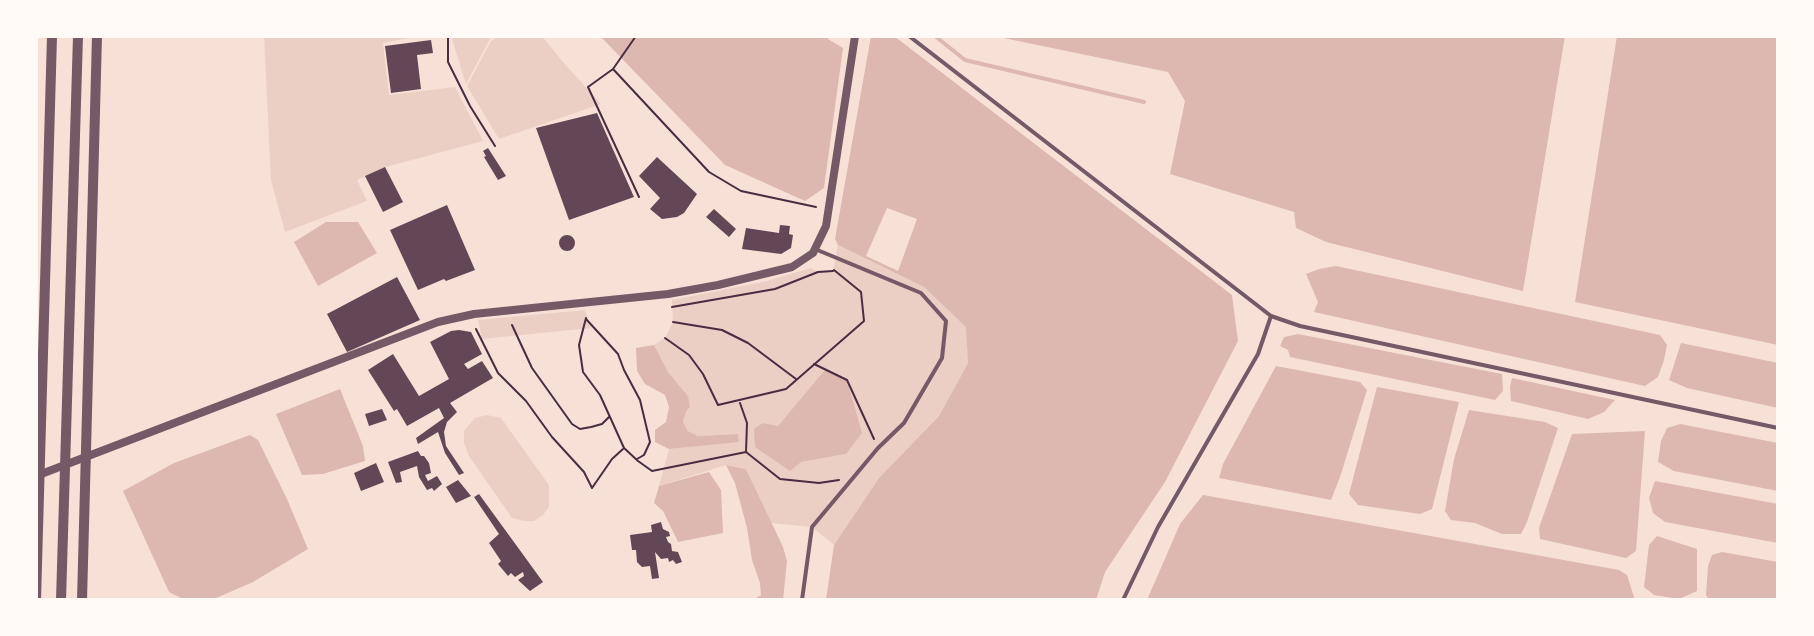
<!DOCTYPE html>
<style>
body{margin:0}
#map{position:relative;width:1814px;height:636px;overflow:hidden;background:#f7e1d7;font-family:Montserrat,sans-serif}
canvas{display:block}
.frame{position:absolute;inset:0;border:38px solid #fffaf5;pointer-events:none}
</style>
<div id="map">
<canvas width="1814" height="636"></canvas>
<div class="frame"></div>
</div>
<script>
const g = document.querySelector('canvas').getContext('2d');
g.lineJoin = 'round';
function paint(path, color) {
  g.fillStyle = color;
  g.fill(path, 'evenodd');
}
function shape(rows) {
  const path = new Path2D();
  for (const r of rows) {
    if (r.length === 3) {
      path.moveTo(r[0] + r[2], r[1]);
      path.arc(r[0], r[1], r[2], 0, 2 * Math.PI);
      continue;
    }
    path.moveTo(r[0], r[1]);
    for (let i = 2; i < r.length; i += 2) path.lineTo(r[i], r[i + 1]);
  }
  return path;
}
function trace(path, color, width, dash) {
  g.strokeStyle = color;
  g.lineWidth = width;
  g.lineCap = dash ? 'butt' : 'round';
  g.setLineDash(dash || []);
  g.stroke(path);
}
paint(shape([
 [264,36,417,36,383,43,389,95,455,87,483,141,382,168,357,180,367,201,285,232,271,180],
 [451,36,496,36,490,39,466,84],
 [499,36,542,36,563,62,601,104,499,139,467,86,491,41],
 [838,245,924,287,967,327,968,363,939,416,879,478,834,545,812,527,771,523,746,469,726,465,659,486,669,449,739,441,737,434,698,436,688,431,683,422,688,396,668,372,654,345,665,338,673,322,672,300,767,281,811,268,818,272,833,271],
 [793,410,846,454,801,462,763,423,778,426],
 [585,310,591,328,482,339,478,320],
 [487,415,501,418,549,485,549,507,543,515,534,521,524,521,512,518,469,456,464,443,464,431,475,418]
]), '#ebcfc5');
paint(shape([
 [600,36,828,36,828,39,843,48,824,188,805,201,725,165],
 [871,36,894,36,1232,295,1238,341,1165,482,1105,572,1096,600,826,600,834,545,879,478,939,416,968,363,966,327,924,287,838,245,835,239],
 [994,36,1565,36,1523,291,1326,242,1296,228,1294,212,1170,174,1185,101,1168,72],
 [1617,36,1778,36,1778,345,1575,302],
 [326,222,358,222,377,253,318,286,294,242],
 [1336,266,1660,335,1667,345,1664,360,1658,377,1645,386,1314,312,1318,302,1306,274,1319,269],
 [1298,334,1502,374,1503,391,1495,400,1290,357,1288,350,1280,346,1284,337],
 [1681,343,1778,363,1778,408,1687,388,1669,380],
 [654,345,668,372,688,396,690,407,686,411,683,422,688,431,698,436,738,434,739,442,669,449,655,442,655,430,666,422,669,407,665,395,645,384,637,371,636,348],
 [1276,366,1360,382,1367,390,1340,477,1331,500,1219,478,1223,464],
 [825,370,847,380,862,433,846,454,801,462,790,471,755,447,754,429,763,423,778,426],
 [1512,378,1615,400,1604,412,1588,419,1511,401,1510,387],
 [1377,387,1459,402,1432,509,1420,514,1358,505,1349,494],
 [340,389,363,446,365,461,323,474,302,475,276,414],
 [1469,410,1545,422,1558,428,1527,522,1521,534,1502,534,1475,523,1451,520,1445,511,1454,459],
 [1680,424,1778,443,1778,491,1674,471,1658,462,1661,441,1667,428],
 [1645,431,1636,551,1626,558,1540,539,1539,528,1572,434],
 [250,435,258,440,287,499,308,549,253,582,214,599,185,600,169,592,123,491,174,463],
 [726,465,746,469,783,547,787,561,783,600,753,600,761,595,760,583,752,560,747,528,735,483],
 [709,472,721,490,723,533,678,542,663,511,654,503,659,486],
 [1655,481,1778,504,1778,543,1665,522,1653,513,1649,498],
 [1203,495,1619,570,1627,575,1635,600,1147,600,1180,524],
 [1657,536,1697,549,1697,591,1679,599,1654,595,1644,587,1649,545],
 [1722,552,1778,562,1778,600,1709,600,1706,595,1708,566,1712,555]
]), '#dcb8b0');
paint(shape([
 [887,208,917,219,898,271,866,256]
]), '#f7e1d7');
trace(shape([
 [935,36,965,60,1144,102]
]), '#dcb8b0', 4);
paint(shape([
 [431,40,433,53,417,55,421,89,391,93,385,46],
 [597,113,634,197,569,220,536,128],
 [488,148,506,176,498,180,484,157,486,156,483,151],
 [657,157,697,194,684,213,677,217,662,219,650,209,660,198,639,176],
 [385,167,403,202,383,212,365,176],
 [447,205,475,270,446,281,444,279,418,290,390,230],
 [714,209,736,229,729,237,706,217],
 [780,225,790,226,789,234,793,235,791,248,781,254,742,249,746,228,779,233],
 [567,243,8],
 [397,277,420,320,347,352,327,314],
 [459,330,471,332,482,354,464,364,468,369,482,361,493,378,450,403,457,412,447,422,444,432,446,446,464,473,459,475,445,453,438,432,418,444,416,438,444,418,439,408,407,426,397,409,394,411,368,370,393,354,419,396,449,379,430,342,451,331],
 [382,409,387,420,369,426,365,414],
 [418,451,421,456,424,456,429,463,431,473,425,475,428,481,437,476,442,484,434,491,432,488,427,490,419,477,417,466,400,472,402,482,396,483,388,462],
 [376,463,384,482,361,491,354,473],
 [458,480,471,496,456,503,446,487],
 [479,494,543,582,530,591,518,580,524,576,523,572,515,577,511,573,508,576,498,564,501,561,489,543,499,534,474,497],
 [661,522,663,529,669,532,670,536,666,537,668,542,671,544,672,551,678,552,682,562,676,564,673,560,669,562,668,558,661,559,655,552,659,578,652,579,650,566,642,567,637,562,636,550,632,550,630,535,652,532,651,525]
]), '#644757');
trace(shape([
 [448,36,448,62,470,106,495,146],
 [636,36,613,69,588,87,639,197],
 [613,69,709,172,741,191,816,207],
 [672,307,775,289,818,272,833,271],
 [586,318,579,345,583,372,600,395,624,448,638,461,652,471,746,452],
 [586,319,618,354,624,370,640,400,650,442,644,455,637,459],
 [673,322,722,330,748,343,796,379],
 [512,325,532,368,572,424,580,429,591,427,602,424,609,417],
 [476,329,498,373,526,401,552,437,584,472,592,488,612,459,623,449],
 [665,338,689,355,703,374,718,405,786,389,864,321,861,292,834,270],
 [814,364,847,380,874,439],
 [740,403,747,423,746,452,780,479,819,483,839,480]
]), '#4a2c40', 2);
trace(shape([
 [909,36,1271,316,1300,326,1778,428],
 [802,600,812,527,878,448,904,423,942,358,946,321,921,293,815,249],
 [1123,600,1158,527,1258,354,1271,316]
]), '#755966', 4);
trace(shape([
 [36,476,438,322,474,314,668,294,718,285,792,267,813,253,826,226,855,36]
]), '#755966', 8);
trace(shape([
 [36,600,52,36],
 [61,600,78,36],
 [82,600,97,36]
]), '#755966', 10);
</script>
